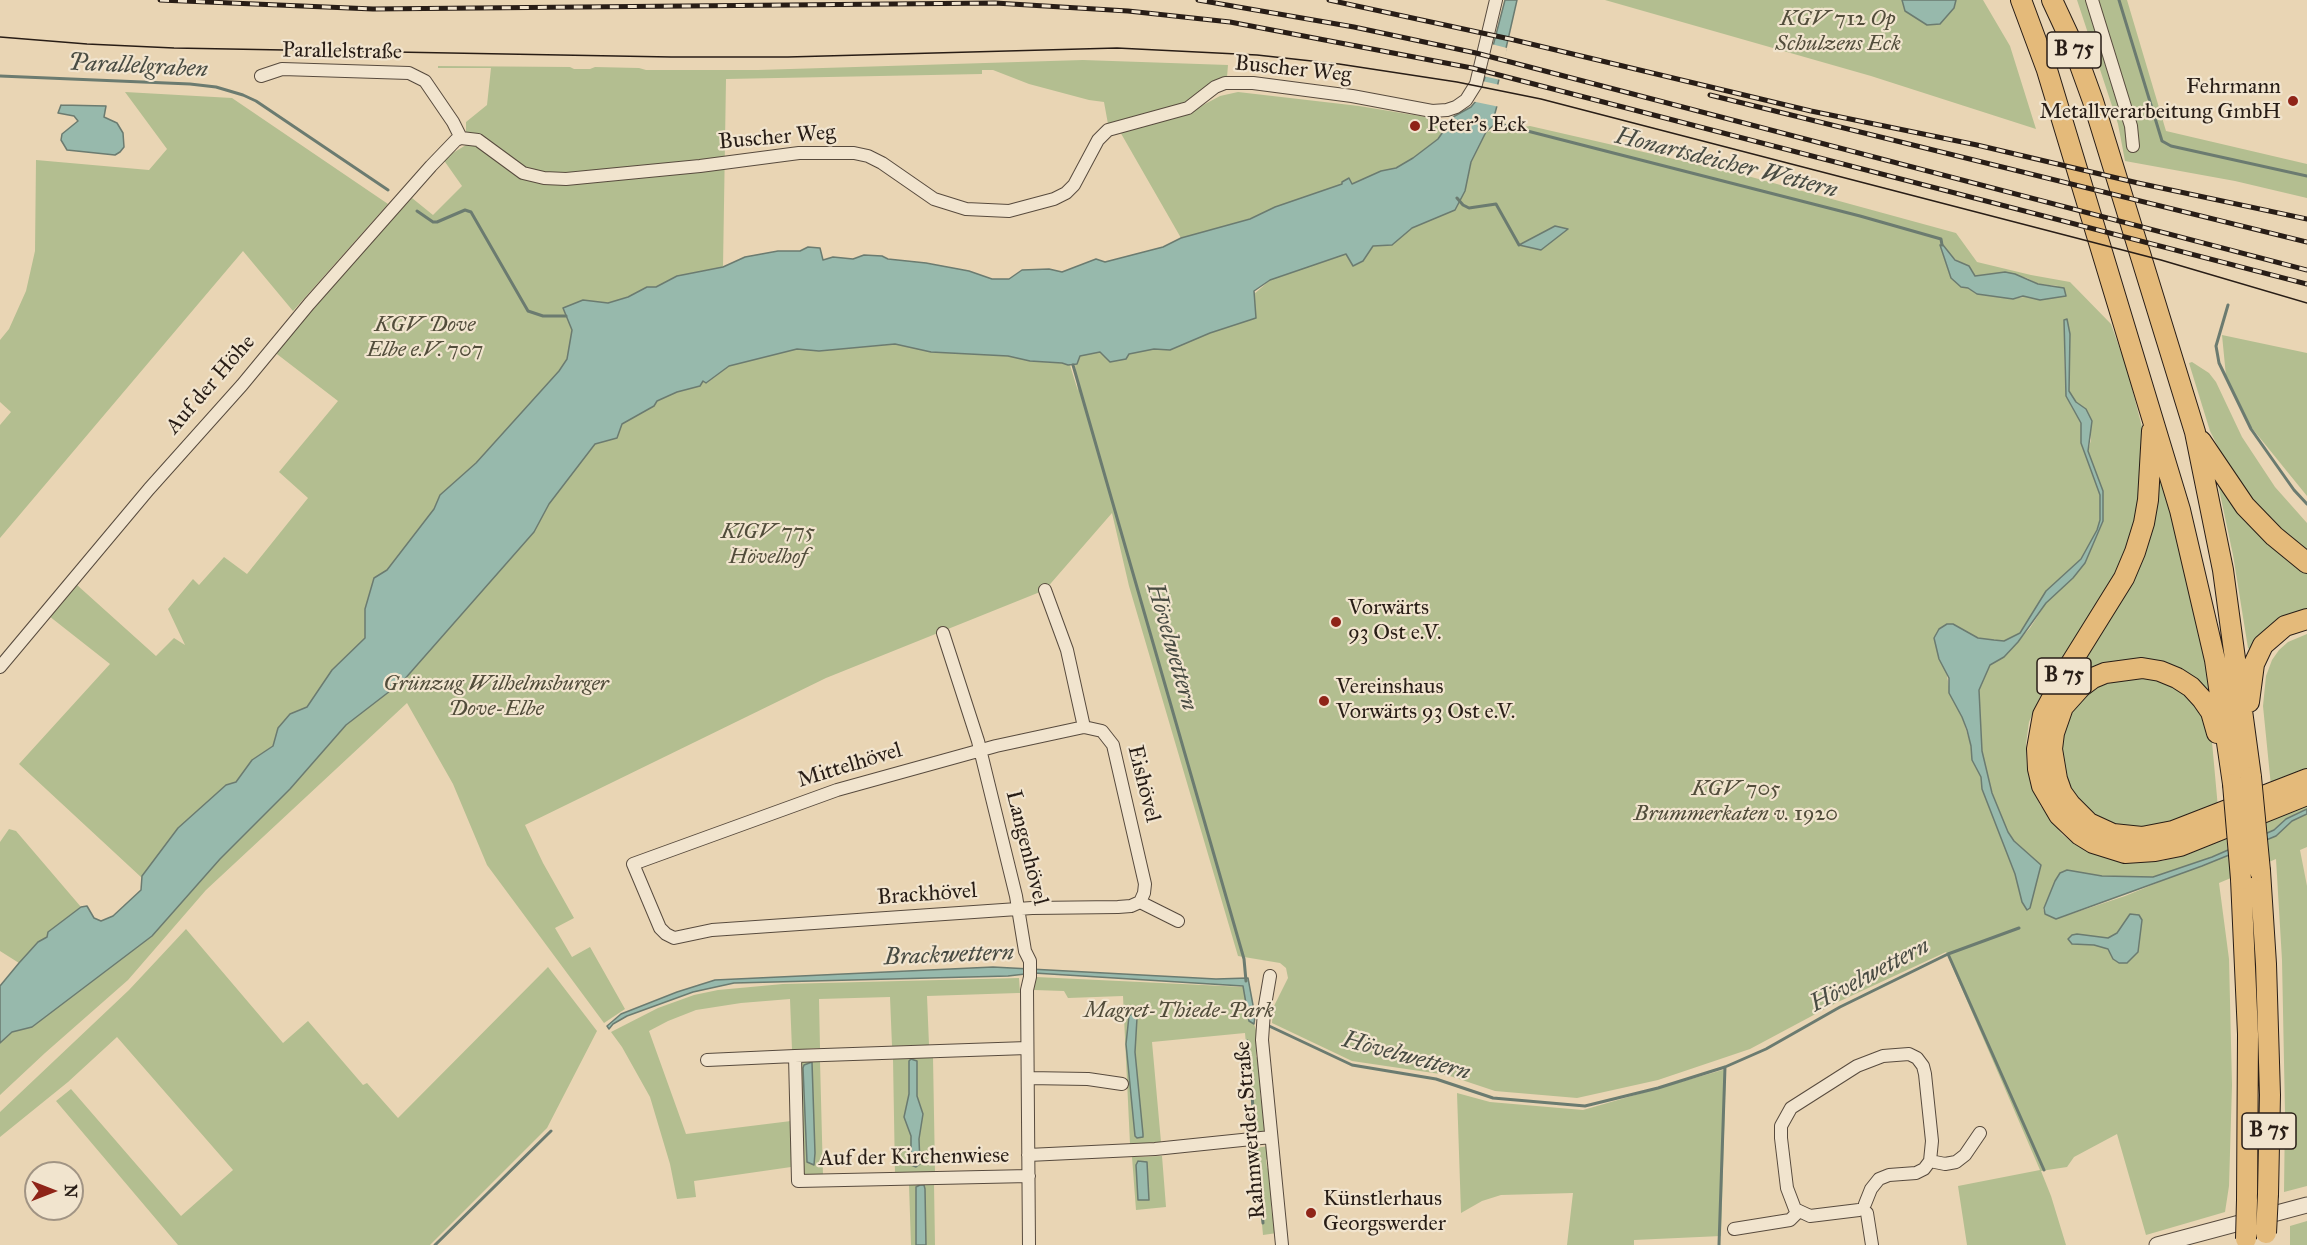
<!DOCTYPE html>
<meta charset="utf-8">
<style>
body{margin:0}
#map{position:relative;width:2307px;height:1245px;overflow:hidden;background:#e9d5b4;font-family:"IM FELL Great Primer",serif}
canvas{display:block}
.north{position:absolute;left:24px;top:1161px;width:60px;height:60px;box-sizing:border-box;background:#f1e4ce;border:2px solid #a19484;border-radius:50%;rotate:90deg;font-size:16px;font-weight:700;line-height:24px;text-align:center;color:#281d16}
.north::after{content:'';display:block;margin:auto;width:21px;height:27px;background:#8f2418;clip-path:polygon(50% 0,100% 100%,50% 72%,0 100%)}
</style>
<div id="map">
<canvas width="2307" height="1245"></canvas>
<div class="north">N</div>
</div>
<script>
const g = document.querySelector('canvas').getContext('2d');
g.lineJoin = 'round';
function paint(path, color) {
  g.fillStyle = color;
  g.fill(path, 'evenodd');
}
function shape(rows) {
  const path = new Path2D();
  for (const r of rows) {
    path.moveTo(r[0], r[1]);
    for (let i = 2; i < r.length; i += 2) path.lineTo(r[i], r[i + 1]);
  }
  return path;
}
function trace(path, color, width, dash) {
  g.strokeStyle = color;
  g.lineWidth = width;
  g.lineCap = dash ? 'butt' : 'round';
  g.setLineDash(dash || []);
  g.stroke(path);
}
function write(font, color, halo, rows, align = 'center') {
  g.font = font + ' "IM FELL Great Primer",serif';
  g.lineWidth = 4.5;
  g.setLineDash([]);
  g.textBaseline = 'middle';
  g.strokeStyle = halo;
  g.fillStyle = color;
  for (const [text, x, y, turn = 0] of rows) {
    g.save();
    g.translate(x, y);
    g.rotate((+turn || 0) * Math.PI / 180);
    g.textAlign = isNaN(turn) ? turn : align;
    if (halo) g.strokeText(text, 0, 0);
    g.fillText(text, 0, 0);
    g.restore();
  }
}
paint(shape([
 [1605,0,1902,0,1905,12,1954,8,1956,0,1983,0,2010,46,2036,129,1871,76],
 [2077,0,2127,0,2166,131,2307,164,2307,198,2235,181,2125,161,2118,124],
 [1083,60,1228,65,1227,77,1183,107,1108,124,1104,102,1089,100,1029,84,993,70,982,70,982,74,726,79,723,267,677,276,656,287,647,287,628,297,608,303,583,300,572,330,567,359,559,371,476,463,440,495,434,509,387,570,374,578,365,609,365,638,332,670,307,707,290,714,278,728,273,746,252,760,236,782,226,785,142,878,19,764,110,664,49,616,77,585,156,656,174,638,185,645,168,609,193,579,199,585,224,557,247,574,308,498,279,472,338,401,273,351,301,316,412,198,433,215,462,186,443,159,466,145,466,122,487,105,491,68,438,68,438,66,570,67,574,69,590,69,595,67,639,68,646,70,758,70],
 [125,92,232,98,388,204,293,311,243,251,0,538,0,425,11,412,0,402,0,340,9,329,26,291,35,251,36,160,149,170,167,149],
 [1238,92,1359,106,1450,121,1438,139,1413,158,1396,168,1381,171,1352,184,1349,179,1343,184,1275,207,1250,219,1181,238,1119,130,1192,111,1220,96],
 [1530,126,1744,175,1956,233,1977,262,2031,275,2070,282,2111,324,2127,369,2142,427,2144,452,2137,519,2116,575,2058,665,2039,699,2029,722,2026,744,2027,768,2040,805,2062,834,2074,844,2089,852,2124,862,2162,861,2182,855,2307,805,2307,809,2295,814,2274,830,2212,857,2153,877,2102,876,2066,870,2060,873,2055,881,2043,910,2056,919,2125,896,2279,833,2292,821,2307,814,2307,847,2300,850,2307,886,2307,1186,2284,1192,2285,1113,2282,960,2276,859,2219,883,2229,959,2232,1085,2229,1186,2225,1212,2146,1235,2117,1134,2074,1157,2067,1167,2041,1171,2051,1196,2066,1245,1967,1245,1958,1186,2040,1170,1946,952,1838,1002,1750,1049,1658,1080,1577,1098,1495,1091,1447,1075,1352,1061,1272,1023,1273,1008,1288,978,1286,968,1280,963,1238,956,1129,586,1112,513,1045,590,826,678,525,825,543,863,574,918,555,928,572,957,590,947,625,1009,604,1023,487,865,453,784,407,703,206,890,128,980,45,1053,0,1095,0,1043,12,1032,32,1027,220,859,290,789,346,725,403,681,534,532,549,504,595,444,616,438,621,424,654,406,657,401,677,392,700,386,703,381,707,383,729,366,797,349,819,351,895,344,931,352,1008,356,1030,361,1062,363,1070,365,1078,391,1075,365,1077,364,1080,356,1101,352,1126,359,1129,354,1154,349,1170,350,1210,333,1270,280,1346,254,1352,265,1363,261,1373,246,1392,245,1412,228,1454,210,1465,191,1471,163,1486,132],
 [1943,245,1949,255,1972,270,1975,276,2005,272,2027,278,2038,284,2058,286,2040,300,2029,296,2013,299,1977,294,1968,288,1961,287],
 [2064,320,2067,320,2070,334,2069,391,2076,402,2086,409,2091,440,2088,451,2103,491,2103,522,2085,563,2073,578,2046,603,2030,628,2004,657,1990,665,1979,690,1982,751,1992,793,2008,832,2014,841,2041,865,2030,907,2018,886,2015,874,1982,789,1981,777,1972,760,1971,746,1962,717,1949,687,1939,629,1947,624,1959,627,1978,638,1994,640,2004,641,2020,633,2046,591,2081,559,2097,530,2100,520,2100,495,2081,443,2081,423,2071,406,2065,388],
 [2222,335,2307,353,2307,496,2251,427,2226,376],
 [2192,362,2209,373,2216,382,2242,437,2275,487,2307,523,2307,553,2268,521,2232,475,2210,431,2189,363],
 [2158,475,2161,475,2187,573,2212,691,2208,693,2142,659,2123,661,2103,665,2066,691],
 [2216,475,2307,571,2307,611,2251,650,2248,648,2233,555],
 [2307,634,2307,772,2271,786,2263,706,2266,676,2272,660,2279,650,2288,642],
 [2158,677,2197,702,2211,731,2218,808,2172,826,2128,830,2083,810,2062,777,2060,734,2076,700,2107,679],
 [9,829,16,831,81,907,48,932,47,937,38,942,19,963,0,951,0,842],
 [186,929,283,1043,308,1021,363,1085,367,1083,398,1118,548,967,597,1031,547,1128,430,1245,178,1245,56,1101,71,1089,181,1216,233,1170,117,1037,68,1082,0,1137,0,1112,129,990],
 [1036,977,1244,987,1249,1021,1254,1024,1258,1036,1259,1046,1256,1049,1256,1057,1260,1059,1263,1089,1260,1093,1261,1101,1265,1104,1266,1131,1254,1133,1245,1033,1152,1042,1161,1142,1130,1144,1123,996,1068,998,1064,991,1034,990],
 [1019,978,1020,993,1018,993,927,996,929,1045,892,1046,890,997,819,999,820,1048,792,1050,790,999,741,1003,696,1010,668,1021,649,1031,686,1134,791,1121,791,1167,694,1181,696,1197,677,1199,670,1164,650,1097,622,1047,611,1032,658,1008,694,995,718,990,783,984],
 [933,1057,935,1172,895,1174,893,1059],
 [820,1061,823,1176,803,1176,799,1062],
 [1726,1069,1721,1236,1634,1240,1634,1245,1567,1245,1573,1193,1501,1195,1482,1201,1461,1213,1457,1093,1490,1102,1583,1110],
 [1269,1146,1270,1156,1266,1160,1267,1168,1271,1170,1274,1203,1271,1206,1272,1214,1275,1216,1277,1233,1263,1235,1255,1148],
 [1162,1156,1166,1207,1136,1210,1132,1157],
 [934,1184,935,1245,911,1245,909,1185],
 [2307,1221,2307,1245,2290,1245,2290,1226]
]), '#b3be90');
const water = shape([
 [1505,0,1517,0,1494,101,1498,102,1494,117,1497,118,1496,123,1486,132,1471,162,1465,191,1455,210,1412,228,1392,245,1373,246,1363,261,1353,266,1346,254,1270,280,1254,291,1256,318,1210,333,1170,350,1154,349,1129,354,1126,359,1110,362,1100,352,1080,356,1077,364,1068,365,1062,363,1030,361,1008,356,931,352,895,344,819,351,797,349,729,366,706,383,703,381,700,386,677,392,657,401,654,406,622,424,617,438,595,444,549,504,534,532,403,681,346,725,290,789,220,859,152,936,32,1027,12,1032,0,1043,0,986,19,963,38,942,47,937,48,932,81,907,87,906,94,918,101,921,113,916,141,890,142,876,178,828,226,785,236,782,252,760,273,746,278,728,290,714,307,707,332,670,365,638,365,609,374,578,387,570,434,509,440,495,476,463,559,371,567,359,572,330,563,308,583,300,608,303,628,297,647,287,656,287,677,276,723,267,745,257,778,251,800,251,808,247,820,248,823,260,833,257,853,259,864,255,882,256,888,259,926,263,969,271,992,279,1009,279,1022,270,1049,269,1062,272,1096,259,1105,262,1163,247,1181,238,1250,219,1275,207,1342,184,1342,182,1349,178,1352,184,1381,171,1396,168,1413,158,1438,139,1453,117,1471,107,1480,96,1505,0],
 [1902,0,1956,0,1954,8,1940,24,1927,25,1905,11,1902,0],
 [61,105,106,106,104,117,117,123,123,133,124,147,120,152,115,155,67,150,61,140,62,134,78,121,74,116,58,113,61,105],
 [1555,226,1568,229,1541,250,1519,245,1555,226],
 [1940,245,1943,245,1955,260,1969,266,1975,276,2005,272,2015,274,2038,284,2064,288,2066,296,2040,300,2023,296,2013,299,1977,294,1968,288,1961,287,1951,278,1940,245],
 [2067,319,2070,334,2069,391,2076,402,2086,409,2092,421,2088,451,2103,491,2103,521,2085,563,2073,578,2046,603,2018,642,2004,657,1990,665,1979,690,1982,751,1992,793,2008,832,2014,841,2041,865,2030,908,2027,910,2022,902,2015,874,1982,789,1981,777,1972,760,1971,746,1967,730,1962,717,1949,693,1949,678,1939,659,1934,638,1939,629,1947,624,1953,624,1978,638,1994,640,2004,641,2020,633,2046,591,2081,559,2097,530,2100,520,2100,495,2081,443,2081,423,2066,396,2064,320,2067,319],
 [2307,809,2307,814,2292,821,2276,836,2202,866,2056,919,2045,914,2044,908,2055,881,2060,873,2067,870,2102,876,2153,877,2212,857,2274,830,2286,819,2307,809],
 [2130,914,2139,915,2142,920,2138,952,2127,963,2119,963,2113,959,2108,949,2094,945,2072,944,2068,939,2072,935,2077,934,2108,938,2117,933,2130,914],
 [993,967,1216,979,1248,978,1255,1016,1254,1024,1249,1021,1243,986,1034,973,1008,976,734,983,693,992,627,1016,613,1024,609,1029,607,1026,621,1014,677,992,715,980,993,967],
 [1132,1014,1137,1018,1135,1052,1143,1134,1143,1137,1137,1138,1135,1136,1126,1044,1129,1016,1132,1014],
 [911,1059,917,1061,917,1096,923,1114,919,1139,920,1164,916,1167,911,1165,911,1136,904,1117,909,1094,909,1061,911,1059],
 [812,1062,815,1153,814,1165,807,1162,803,1068,804,1065,812,1062],
 [1138,1161,1147,1162,1149,1200,1138,1200,1136,1165,1138,1161],
 [920,1185,924,1185,925,1189,926,1245,916,1245,916,1187,920,1185]
]);
paint(water, '#97b9ac');
trace(water, '#6b7b70', 1.5);
paint(shape([
 [1491,44,1507,48,1501,80,1483,76],
 [1482,81,1500,85,1497,99,1501,101,1500,107,1471,101,1478,94]
]), '#e9d5b4');
trace(shape([
 [2119,0,2162,141,2171,146,2307,176],
 [0,76,190,84,216,87,243,95,256,101,388,190],
 [1496,123,1860,216,1941,239,1942,245],
 [1457,198,1463,205,1469,208,1496,204,1519,245],
 [417,211,433,222,437,222,465,210,471,212,528,311,543,316,566,316],
 [2228,305,2216,346,2219,363,2251,429,2294,490,2307,504],
 [1073,365,1244,959,1246,981],
 [1948,954,2044,1170],
 [1267,1025,1352,1065,1436,1079,1493,1098,1585,1106,1658,1088,1725,1067,1766,1049,1840,1007,1948,954,2019,928],
 [1247,1041,1250,1071],
 [1251,1084,1255,1131],
 [1256,1150,1259,1180],
 [1260,1193,1263,1223],
 [435,1245,551,1131],
 [1719,1245,1725,1067]
]), '#6b7b70', 3);
const minor = shape([
 [2092,0,2131,126,2133,146],
 [261,76,282,69,409,73,425,81,453,122,461,138],
 [461,138,478,140,523,173,544,178,566,179,700,166,799,153,854,153,868,156,882,163,934,199,966,209,1009,211,1054,199,1066,193,1074,185,1098,140,1108,130,1188,108,1215,87,1225,83,1253,83,1352,96,1432,111,1447,110,1456,107,1466,100,1476,84,1496,0],
 [1045,590,1067,650,1084,727,1102,731,1113,745,1145,884,1144,893,1140,902],
 [943,633,978,741,1016,896,1025,951,1030,961,1030,977,1027,990,1029,1245],
 [0,667,149,489,242,385,309,304,431,166,456,140,461,138],
 [1084,727,996,746,837,790,633,864,660,928,666,934,674,938,712,930,1032,908,1118,907,1131,906,1140,902],
 [1140,902,1178,921],
 [1270,976,1264,1011,1262,1040,1282,1245],
 [1027,1048,795,1056,798,1181,1029,1176],
 [707,1060,795,1056],
 [1028,1078,1088,1079,1122,1084],
 [1028,1155,1155,1149,1271,1137],
 [1930,1161,1945,1164,1956,1162,1965,1155,1980,1133],
 [1859,1210,1810,1216,1795,1209,1787,1188,1781,1138,1781,1126,1791,1108,1857,1066,1883,1056,1909,1054,1917,1058,1923,1066,1925,1074,1932,1141,1930,1161,1924,1169,1916,1173,1889,1175,1879,1179,1871,1189,1865,1204],
 [1867,1213,1872,1245],
 [1734,1229,1790,1220,1798,1212]
]);
const tertiary = shape([
 [2157,1245,2307,1205]
]);
const trunk = shape([
 [2021,0,2047,70,2180,510,2215,660,2233,784],
 [2052,0,2072,43,2093,101,2195,432,2223,570,2251,777],
 [2152,431,2148,500,2144,523,2135,552,2124,578,2068,668,2043,715,2037,749,2038,769,2042,786,2059,815,2080,835,2093,843,2125,853,2155,851,2180,846,2307,795],
 [2201,441,2245,506,2274,536,2307,563],
 [2249,702,2254,664,2263,645,2285,626,2307,619],
 [2217,733,2211,712,2202,699,2191,687,2177,678,2160,671,2142,668,2105,673,2093,678,2081,687,2063,707,2054,733,2052,749,2057,779,2062,793,2070,804,2089,823,2113,834,2142,837,2173,831,2307,779],
 [2260,871,2266,964,2270,1095,2268,1194],
 [2241,879,2248,1034,2247,1200]
]);
trace(minor, '#584b3e', 14);
trace(tertiary, '#584b3e', 17);
trace(trunk, '#281d16', 22);
trace(minor, '#f1e4ce', 12);
trace(tertiary, '#f1e4ce', 15);
trace(trunk, '#e4ba7a', 20);
trace(shape([
 [0,37,87,44,174,48,671,57,788,57,1117,48,1257,55,1339,64,1457,82,1541,99,2161,260,2307,303]
]), '#281d16', 1.5);
const rail = shape([
 [160,0,373,9,995,3,1128,11,1230,22,1472,68,2307,284],
 [1198,0,1354,27,1476,53,2307,270],
 [1329,0,1510,39,1811,111,1977,145,2138,183,2307,219],
 [1710,95,2307,242]
]);
trace(rail, '#281d16', 5);
trace(rail, '#f1e4ce', 3, [9]);
const trunkBridge = shape([
 [2251,777,2260,871],
 [2233,784,2241,879],
 [2266,1233,2268,1194],
 [2246,1239,2247,1200]
]);
trace(trunkBridge, '#281d16', 22, []);
trace(trunkBridge, '#e4ba7a', 20);
for (const [x, y, r, color] of [
 [2293,101,6,"#8f2418"],
 [1415,126,6,"#8f2418"],
 [1336,622,6,"#8f2418"],
 [1324,701,6,"#8f2418"],
 [1311,1213,6,"#8f2418"]
]) {
  const dot = new Path2D();
  dot.arc(x, y, r, 0, 2 * Math.PI);
  g.fillStyle = color;
  g.fill(dot);
  trace(dot, '#f1e4ce', 2);
}
for (const [x, y, w] of [
 [2074,50,54],
 [2064,676,54],
 [2269,1131,54]
]) {
  const box = new Path2D();
  box.roundRect(x - w / 2, y - 18, w, 36, 4.5);
  g.fillStyle = '#f1e4ce';
  g.fill(box);
  trace(box, '#281d16', 1.5);
}
write('bold 21px', '#281d16', null, [
 ["B 75",2074,50],
 ["B 75",2064,676],
 ["B 75",2269,1131]
]);
write('italic 22px', '#524d3b', '#f1e4ce', [
 ["KGV 712 Op",1838,20],
 ["Schulzens Eck",1838,45],
 ["KGV Dove",425,326],
 ["Elbe e.V. 707",425,351],
 ["KlGV 775",768,533],
 ["Hövelhof",768,558],
 ["Grünzug Wilhelmsburger",496,685],
 ["Dove-Elbe",496,710],
 ["KGV 705",1736,790],
 ["Brummerkaten v. 1920",1736,815],
 ["Magret-Thiede-Park",1179,1012]
]);
write('22px', '#281d16', '#f1e4ce', [
 ["Parallelstraße",342,52,1],
 ["Buscher Weg",1293,70,6],
 ["Buscher Weg",777,138,-5],
 ["Auf der Höhe",211,385,-49],
 ["Mittelhövel",850,766,-17],
 ["Eishövel",1143,784,76],
 ["Langenhövel",1026,848,76],
 ["Brackhövel",927,895,-4],
 ["Rahmwerder Straße",1251,1130,-95],
 ["Auf der Kirchenwiese",914,1158,-1]
]);
write('22px', '#281d16', '#f1e4ce', [
 ["Fehrmann",2281,88,"right"],
 ["Metallverarbeitung GmbH",2281,113,"right"],
 ["Peter's Eck",1427,126],
 ["Vorwärts",1348,609],
 ["93 Ost e.V.",1348,634],
 ["Vereinshaus",1336,688],
 ["Vorwärts 93 Ost e.V.",1336,713],
 ["Künstlerhaus",1323,1200],
 ["Georgswerder",1323,1225]
], 'left');
write('italic 24px', '#494c43', '#f1e4ce', [
 ["Parallelgraben",138,67,3],
 ["Honartsdeicher Wettern",1726,164,14],
 ["Hövelwettern",1171,647,74],
 ["Brackwettern",949,956,-2],
 ["Hövelwettern",1870,976,-28],
 ["Hövelwettern",1406,1057,15]
]);
</script>
